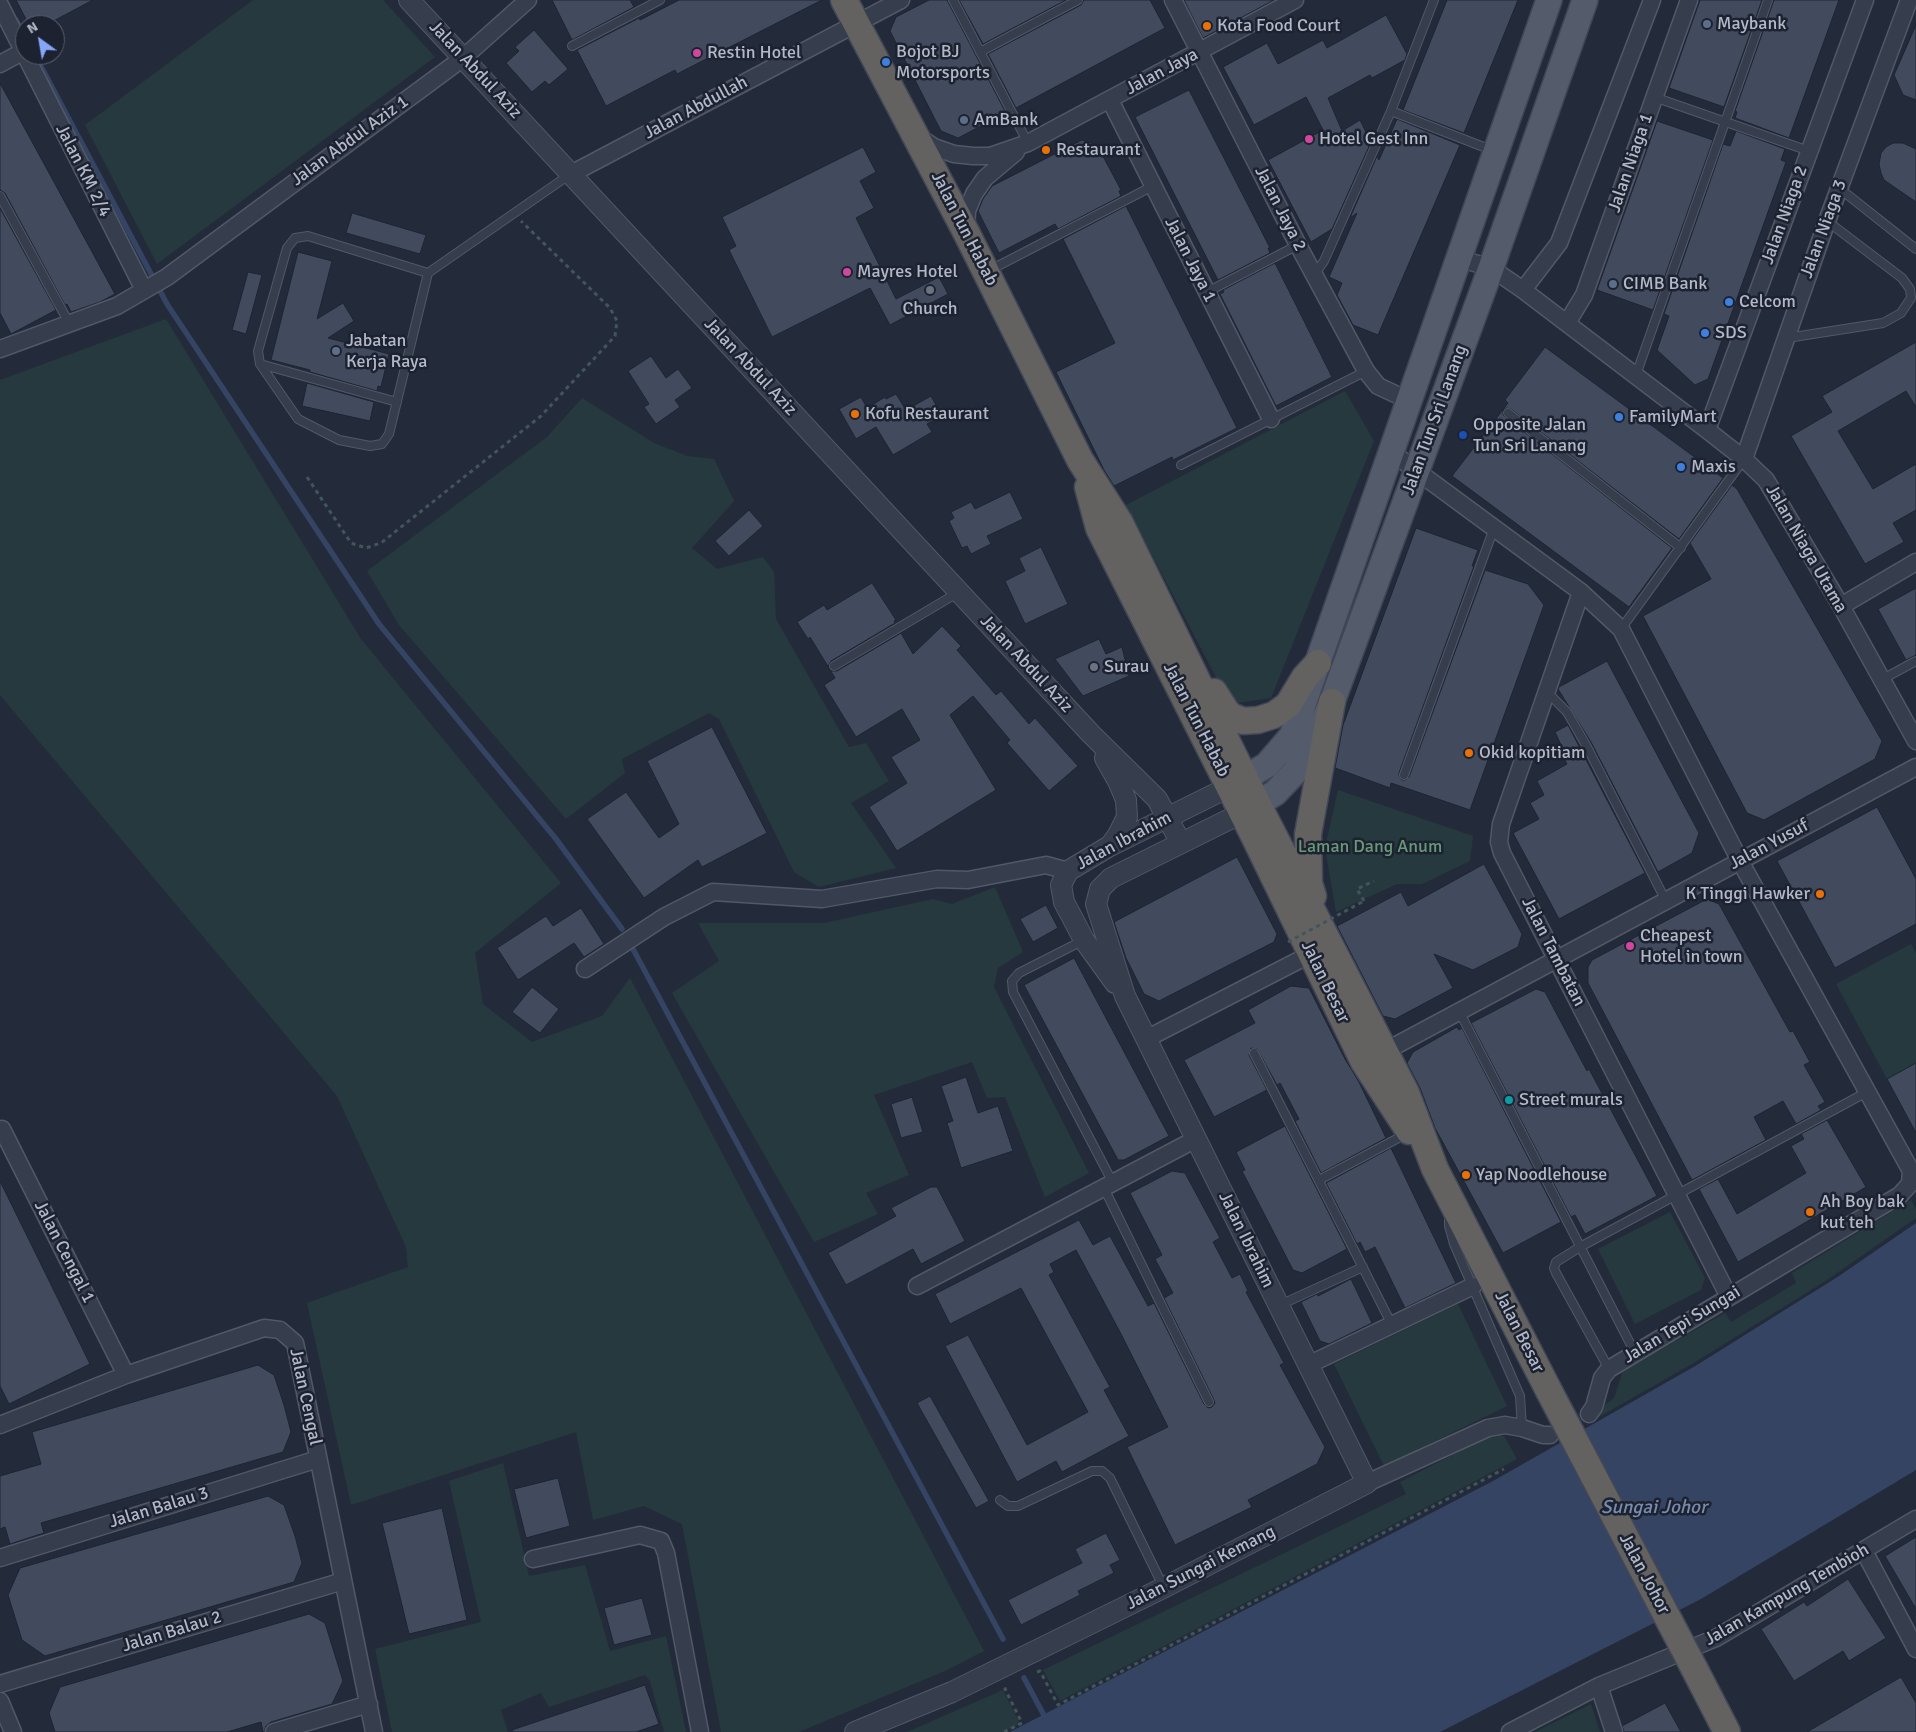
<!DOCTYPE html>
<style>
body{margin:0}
#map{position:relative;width:1916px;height:1732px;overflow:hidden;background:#232b3b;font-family:Signika,sans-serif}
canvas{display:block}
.north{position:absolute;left:15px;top:15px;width:50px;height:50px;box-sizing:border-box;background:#1c2230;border:1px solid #585e6c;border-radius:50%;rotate:328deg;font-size:14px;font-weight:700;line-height:20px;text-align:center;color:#b2b8c7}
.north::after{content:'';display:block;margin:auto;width:18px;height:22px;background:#86a7f8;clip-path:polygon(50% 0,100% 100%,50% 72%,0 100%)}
</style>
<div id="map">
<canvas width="1916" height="1732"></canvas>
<div class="north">N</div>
</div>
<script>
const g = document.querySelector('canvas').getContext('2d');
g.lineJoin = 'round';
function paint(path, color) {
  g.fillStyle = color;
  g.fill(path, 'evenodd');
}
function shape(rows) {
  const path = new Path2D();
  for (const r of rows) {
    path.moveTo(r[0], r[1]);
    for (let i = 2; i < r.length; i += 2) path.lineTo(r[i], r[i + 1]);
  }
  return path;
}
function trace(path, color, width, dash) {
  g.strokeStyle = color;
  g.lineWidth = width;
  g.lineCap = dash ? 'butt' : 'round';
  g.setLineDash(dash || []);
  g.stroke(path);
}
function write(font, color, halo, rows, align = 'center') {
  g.font = font + ' Signika,sans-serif';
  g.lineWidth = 5;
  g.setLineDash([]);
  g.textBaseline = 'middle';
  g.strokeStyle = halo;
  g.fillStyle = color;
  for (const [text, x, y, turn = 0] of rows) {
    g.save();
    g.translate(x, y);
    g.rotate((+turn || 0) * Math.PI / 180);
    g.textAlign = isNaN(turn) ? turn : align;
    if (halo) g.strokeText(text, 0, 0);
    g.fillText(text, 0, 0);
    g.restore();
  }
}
paint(shape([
 [253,0,383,0,435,57,157,264,85,125],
 [166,319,361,639,561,883,475,953,483,1004,532,1042,602,1016,630,978,984,1651,945,1671,799,1732,721,1732,682,1524,644,1506,593,1520,576,1432,351,1505,307,1303,408,1267,406,1247,337,1096,0,695,0,380],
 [1345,391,1374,441,1271,698,1230,704,1126,505],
 [582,398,654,443,687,456,714,459,734,501,692,548,717,569,763,557,774,572,776,619,849,747,866,743,889,781,851,803,896,868,819,887,794,872,719,719,709,713,622,759,625,773,566,819,399,625,367,571,547,437],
 [1338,790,1473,836,1470,861,1422,884,1397,884,1336,912,1325,848],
 [995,887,1023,952,998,968,994,987,1089,1173,1045,1197,1005,1097,987,1098,972,1062,874,1095,909,1175,866,1193,878,1214,814,1242,672,993,719,961,698,923,824,923,933,899,952,904],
 [1911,944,1916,953,1916,1063,1887,1079,1836,984],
 [1911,1200,1916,1209,1916,1218,1827,1280,1692,1364,1597,1418,1594,1413,1614,1398,1623,1371,1725,1313,1731,1322,1796,1283,1792,1273],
 [1670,1212,1705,1278,1701,1290,1635,1324,1598,1249],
 [1458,1304,1507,1406,1384,1466,1334,1364],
 [1493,1434,1504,1436,1517,1459,1060,1701,1043,1670,1406,1494,1400,1482],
 [503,1463,529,1576,585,1565,610,1651,666,1636,686,1732,664,1732,650,1681,645,1675,549,1707,541,1693,501,1710,508,1732,392,1732,375,1649,481,1622,449,1481],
 [1003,1690,1020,1724,1003,1732,907,1732],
 [1591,1704,1600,1732,1535,1732]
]), '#26393e');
paint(shape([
 [1916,1223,1916,1470,1701,1599,1440,1732,1010,1732,1493,1481,1697,1365,1839,1276]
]), '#364463');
trace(shape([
 [16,20,25,36],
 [35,55,167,304,379,624,556,839,622,929],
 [633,949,1003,1639],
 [1024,1678,1053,1732]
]), '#364463', 5.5);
const building = shape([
 [16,0,93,0,46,25,29,25,16,0],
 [552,0,630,0,634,7,572,40,552,0],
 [679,0,822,0,677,74,675,70,606,106,577,50,639,18,640,20,679,0],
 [929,0,947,0,1006,113,958,138,941,131,890,31,896,17,929,0],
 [959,0,1066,0,983,44,959,0],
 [1084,0,1150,0,1165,28,1016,108,988,54,1081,5,1084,0],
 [1184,0,1274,0,1203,38,1184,0],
 [1447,0,1518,0,1464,133,1403,110,1447,0],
 [1700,0,1762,0,1724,107,1669,88,1700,0],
 [1774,0,1839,0,1789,138,1735,118,1737,112,1735,111,1774,0],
 [1386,15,1407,54,1405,60,1372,78,1370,75,1328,98,1342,131,1360,120,1371,142,1332,229,1311,242,1268,160,1323,130,1306,97,1254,125,1223,67,1267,43,1278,64,1323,40,1327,48,1386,15],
 [1916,25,1916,100,1903,95,1894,75,1916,25],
 [534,30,568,69,549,85,545,81,532,92,506,63,519,51,515,47,534,30],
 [0,83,115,294,100,302,71,312,67,304,65,305,5,193,0,190,0,83],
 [1189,90,1270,248,1268,248,1270,253,1218,280,1135,117,1189,90],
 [1397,119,1460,145,1378,335,1353,325,1337,295,1342,283,1329,277,1357,213,1350,218,1377,156,1379,160,1397,119],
 [1657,121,1713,140,1653,310,1597,290,1657,121],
 [1736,131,1785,149,1781,160,1786,162,1708,379,1695,385,1657,350,1669,316,1664,314,1723,144,1730,146,1736,131],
 [1082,140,1097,145,1121,190,1119,191,1121,196,1058,229,1055,224,999,253,978,211,983,199,992,186,1082,140],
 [1893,143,1903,143,1916,149,1916,202,1884,180,1881,173,1879,164,1881,153,1886,147,1893,143],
 [863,147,876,172,860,181,874,208,856,218,896,299,939,277,948,294,890,325,870,288,772,337,729,250,736,246,722,217,863,147],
 [1126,206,1237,428,1173,460,1172,457,1114,486,1104,470,1056,372,1115,343,1063,239,1126,206],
 [0,208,56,310,11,334,0,313,0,208],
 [352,213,426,235,420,254,346,233,352,213],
 [298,252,332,261,317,319,343,303,354,321,328,338,389,354,381,387,378,386,377,391,310,372,310,370,271,360,298,252],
 [1275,263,1332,377,1276,406,1220,294,1224,292,1223,290,1275,263],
 [248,272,262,275,246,334,232,330,248,272],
 [1916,342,1916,407,1906,391,1838,431,1873,489,1916,464,1916,510,1893,523,1904,542,1865,564,1791,436,1832,412,1822,396,1916,342],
 [1545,347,1723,478,1679,539,1511,409,1506,408,1503,410,1503,415,1505,417,1672,548,1629,607,1452,476,1508,403,1505,400,1545,347],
 [651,356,666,378,678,369,692,388,675,400,680,407,656,424,644,407,649,404,628,371,651,356],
 [307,383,374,402,370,421,302,406,307,383],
 [896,394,906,410,931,396,942,416,927,424,932,432,893,455,876,427,856,439,839,409,861,397,867,408,885,397,886,399,896,394],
 [1732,485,1737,489,1882,741,1875,759,1764,820,1747,813,1643,616,1711,579,1690,543,1732,485],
 [1010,492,1023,519,987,536,991,544,971,554,967,546,962,548,949,521,954,518,951,512,971,502,975,509,1010,492],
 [749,510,763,526,729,556,715,541,749,510],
 [1416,528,1478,550,1472,566,1474,566,1399,773,1399,776,1402,780,1405,780,1409,777,1485,570,1528,584,1544,605,1470,810,1391,783,1390,788,1335,768,1343,725,1416,528],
 [1041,547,1068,604,1025,624,1005,581,1025,571,1019,558,1041,547],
 [872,583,896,620,894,621,895,623,831,661,828,666,831,671,837,671,901,633,913,654,942,626,961,646,957,650,996,695,1001,691,1029,724,1035,718,1078,766,1049,791,1007,743,1010,740,973,696,950,715,996,790,897,851,869,807,907,783,891,757,920,740,902,709,856,737,824,685,835,678,810,637,808,639,797,622,824,605,827,610,872,583],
 [1916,588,1916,655,1906,660,1878,609,1916,588],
 [1099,639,1106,654,1122,647,1129,676,1083,696,1055,659,1099,639],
 [1607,661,1699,833,1692,853,1658,872,1591,742,1558,689,1559,687,1607,661],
 [1568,725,1645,873,1559,919,1513,833,1539,819,1530,803,1544,795,1537,781,1567,764,1558,749,1562,747,1555,732,1568,725],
 [712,727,767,833,702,867,698,860,644,898,587,819,626,792,659,838,679,824,647,761,712,727],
 [1877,807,1916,879,1916,924,1835,968,1777,861,1877,807],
 [1237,857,1277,934,1274,942,1159,1001,1144,994,1126,958,1114,922,1237,857],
 [1484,864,1522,934,1518,947,1473,970,1434,954,1453,988,1395,1019,1383,1016,1337,926,1401,892,1408,906,1484,864],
 [1707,899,1719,904,1790,1032,1793,1031,1810,1062,1804,1065,1825,1102,1818,1106,1821,1110,1796,1124,1783,1101,1754,1117,1766,1140,1692,1180,1588,983,1588,967,1592,960,1707,899],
 [1046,905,1058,928,1033,942,1020,919,1046,905],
 [581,908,604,944,584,957,574,943,518,980,497,948,546,916,553,926,581,908],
 [1074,958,1169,1136,1124,1160,1118,1160,1024,985,1074,958],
 [1291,986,1309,988,1345,1059,1359,1082,1386,1138,1321,1173,1295,1121,1299,1119,1280,1083,1277,1085,1257,1049,1251,1048,1249,1055,1267,1090,1214,1117,1184,1060,1255,1023,1248,1010,1291,986],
 [532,987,559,1009,540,1033,512,1012,532,987],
 [1536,989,1545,992,1587,1071,1589,1069,1657,1196,1585,1234,1575,1215,1571,1217,1471,1023,1536,989],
 [1457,1027,1459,1030,1462,1028,1561,1222,1503,1253,1435,1128,1420,1088,1407,1063,1413,1052,1457,1027],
 [1916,1063,1916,1133,1887,1079,1916,1063],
 [966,1077,978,1113,998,1106,1013,1151,961,1168,947,1123,953,1121,941,1086,966,1077],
 [912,1097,923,1132,901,1138,891,1104,912,1097],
 [1827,1120,1866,1187,1738,1262,1699,1189,1718,1179,1737,1214,1806,1173,1791,1146,1804,1139,1801,1134,1827,1120],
 [1285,1126,1347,1249,1302,1273,1293,1270,1242,1171,1245,1170,1236,1152,1285,1126],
 [1391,1148,1456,1283,1405,1308,1375,1247,1365,1252,1360,1242,1357,1244,1326,1183,1391,1148],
 [1172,1171,1185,1173,1220,1238,1213,1242,1232,1278,1240,1274,1248,1291,1246,1292,1284,1363,1280,1365,1325,1447,1317,1464,1248,1500,1252,1507,1175,1545,1127,1447,1168,1427,1120,1332,1076,1250,1050,1264,1054,1272,1049,1275,1110,1387,1104,1390,1129,1436,1062,1472,1056,1461,1017,1482,945,1346,968,1335,1027,1445,1088,1412,1021,1288,950,1324,935,1294,1079,1220,1093,1245,1110,1236,1148,1306,1154,1303,1204,1404,1208,1408,1212,1407,1215,1403,1214,1400,1164,1298,1173,1293,1155,1259,1162,1255,1130,1193,1172,1171],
 [0,1181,90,1364,9,1404,0,1386,0,1181],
 [931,1187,937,1187,965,1241,921,1264,913,1249,846,1285,828,1253,896,1216,891,1208,931,1187],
 [1351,1279,1372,1323,1329,1344,1320,1341,1301,1302,1317,1294,1318,1296,1351,1279],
 [258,1365,274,1375,284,1405,291,1432,283,1452,41,1523,44,1533,10,1544,5,1527,0,1529,0,1476,41,1464,32,1432,258,1365],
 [930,1396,989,1501,976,1508,917,1403,930,1396],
 [558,1478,570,1526,526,1538,514,1489,558,1478],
 [268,1496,284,1505,295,1536,302,1563,294,1582,45,1656,22,1640,8,1595,20,1568,268,1496],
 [442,1508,467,1620,409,1634,382,1523,442,1508],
 [1106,1533,1120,1560,1110,1565,1114,1573,1078,1591,1080,1595,1021,1625,1008,1600,1082,1563,1075,1549,1106,1533],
 [1916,1537,1916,1609,1885,1556,1916,1537],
 [1848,1579,1886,1638,1849,1661,1843,1651,1794,1681,1761,1629,1804,1602,1807,1606,1848,1579],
 [642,1598,652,1635,614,1645,604,1608,642,1598],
 [309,1614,325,1623,343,1681,332,1704,271,1722,266,1726,264,1732,263,1732,261,1722,227,1732,55,1732,49,1713,60,1687,309,1614],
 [1901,1677,1916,1703,1916,1732,1807,1732,1901,1677],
 [645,1685,659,1724,636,1732,513,1732,512,1730,645,1685],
 [1665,1703,1681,1732,1624,1732,1622,1726,1665,1703]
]);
paint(building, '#424a5e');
trace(building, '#1e2432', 1);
const service = shape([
 [953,0,1028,143],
 [572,46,660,0],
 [980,52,1078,0],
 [1654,97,1809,151],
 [1391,111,1494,151],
 [1839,188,1916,249],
 [0,196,69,323],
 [990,270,1153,186],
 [428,273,389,434,382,444,370,446,339,440,298,419,260,364,258,351,287,248,295,238,308,236,428,273,569,175],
 [1314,275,1324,261,1391,111,1434,0],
 [1207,292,1298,245],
 [1787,338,1883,323,1901,313,1911,298,1910,289,1902,278,1827,221],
 [260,364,397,402],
 [1636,375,1768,0],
 [1508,413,1681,548],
 [1181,465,1366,371],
 [1621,629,1744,459],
 [834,666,959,592],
 [1881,680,1916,661],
 [1546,691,1567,712,1586,745,1666,901],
 [1404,775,1494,528],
 [1084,940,1019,973,1012,981,1013,992,1113,1183],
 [1459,1011,1635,1353],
 [1254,1053,1392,1325],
 [1319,1180,1406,1134],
 [1104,1188,1209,1402],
 [1449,1214,1449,1226,1454,1244,1520,1396,1522,1428],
 [1280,1305,1363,1267],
 [1609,1369,1556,1273,1554,1268,1556,1262,1580,1247,1867,1092],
 [1000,1500,1008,1506,1018,1506,1092,1471,1102,1471,1110,1478,1163,1586]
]);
const minor = shape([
 [1173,0,1298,245,1366,371,1378,386,1408,400],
 [0,5,144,290],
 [0,64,22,52],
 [1110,100,1271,419],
 [918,136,934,147,954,154,973,156,990,156,1028,143,1295,0],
 [571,174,901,0],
 [966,231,967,211,974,194,985,178,1016,152],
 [1458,258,1491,268,1523,290,1707,430,1744,459,1766,480,1841,606,1916,741],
 [1523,290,1559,243,1652,0],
 [1567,323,1584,295,1689,0],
 [0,349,117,306,167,277,463,58,528,0],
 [1707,430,1865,0],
 [1391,452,1581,592,1621,629,1740,861,1911,1171,1910,1184,1900,1195,1609,1369,1602,1378,1594,1407,1589,1414],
 [1744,459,1827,221,1909,0],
 [1581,592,1501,824,1499,842,1502,853,1729,1297],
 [1841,606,1916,562],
 [585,969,664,917,713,892,822,899,937,879,968,880,1046,865,1068,871],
 [1146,1039,1311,954],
 [1378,1055,1916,767],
 [2,1129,126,1375],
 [917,1286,1196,1139],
 [1308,1365,1473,1286],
 [0,1425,126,1375,264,1328,280,1330,295,1343,374,1732],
 [1367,1483,1488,1428,1505,1425,1522,1428,1543,1435,1550,1435],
 [1864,1551,1916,1649],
 [0,1558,318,1459],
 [533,1559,640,1535,661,1541,666,1553,700,1732],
 [0,1684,343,1581],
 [1599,1686,1614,1732],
 [0,1701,13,1732],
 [274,1732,369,1704],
 [1510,1732,1599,1686,1716,1638,1916,1519]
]);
const tertiary = shape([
 [409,0,1091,734,1157,799,1181,843],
 [1105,758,1118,781,1126,800,1127,817,1118,835,1110,846],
 [1115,983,1084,940,1064,902,1061,885,1068,871,1108,847,1229,787],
 [855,1732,952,1692,1163,1588,1367,1483,1125,996,1096,904,1100,889,1111,878,1242,813]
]);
const primary = shape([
 [1229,787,1267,765,1292,736,1549,0],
 [1242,813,1275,793,1294,773,1313,745,1332,702,1491,268,1585,0]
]);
const trunk = shape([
 [844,0,966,232,1080,460,1120,523,1257,803,1406,1093,1435,1169,1548,1389],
 [1088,487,1099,528,1254,836,1364,1062,1409,1131],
 [1214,692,1226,711,1231,716,1243,721,1258,720,1274,715,1288,705,1305,677,1318,663],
 [1313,896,1309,883,1308,834,1332,702],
 [1694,1668,1727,1732]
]);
trace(service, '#525867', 10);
trace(minor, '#525867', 19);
trace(tertiary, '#525867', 22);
trace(primary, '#404655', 28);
trace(trunk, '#424856', 29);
trace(shape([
 [307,477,351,543,366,548,381,543,541,416,615,336,617,321,610,308,521,221],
 [1364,901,1357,889,1374,881],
 [1037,1672,1040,1671,1058,1705,1504,1469],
 [1004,1732,1022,1723,1005,1689,1007,1688]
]), '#42555a', 3, [4, 4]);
trace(service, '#363d4c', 8);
trace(minor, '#363d4c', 16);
trace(tertiary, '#363d4c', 20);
trace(primary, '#545c6c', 25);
trace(trunk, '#636260', 26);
const trunkBridge = shape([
 [1548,1389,1694,1668]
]);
trace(trunkBridge, '#424856', 29, []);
trace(shape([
 [1288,942,1364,901]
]), '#42555a', 3, [4, 4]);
trace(trunkBridge, '#636260', 26);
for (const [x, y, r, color] of [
 [1707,24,5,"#5c6f8a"],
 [1207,26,5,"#e8710a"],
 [697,53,5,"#d1479c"],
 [886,62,5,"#3f7fe0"],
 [964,120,5,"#5c6f8a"],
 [1309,139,5,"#d1479c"],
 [1046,150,5,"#e8710a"],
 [847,272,5,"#d1479c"],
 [1613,284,5,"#5c6f8a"],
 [930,290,5,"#6b7280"],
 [1729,302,5,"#3f7fe0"],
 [1705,333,5,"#3f7fe0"],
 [336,351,5,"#5c6f8a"],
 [855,414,5,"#e8710a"],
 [1619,417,5,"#3f7fe0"],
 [1463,435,5,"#1a4fb4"],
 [1681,467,5,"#3f7fe0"],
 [1094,667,5,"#6b7280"],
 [1469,753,5,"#e8710a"],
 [1820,894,5,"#e8710a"],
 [1630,946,5,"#d1479c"],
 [1509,1100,5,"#0f9aa8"],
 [1466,1175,5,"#e8710a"],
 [1810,1212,5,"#e8710a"]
]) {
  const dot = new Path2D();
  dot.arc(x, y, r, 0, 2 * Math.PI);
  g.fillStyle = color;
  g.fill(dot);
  trace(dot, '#1c2230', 2);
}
write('18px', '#b2b8c7', '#1c2230', [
 ["Maybank",1717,24],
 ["Kota Food Court",1217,26],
 ["Bojot BJ",896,52],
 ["Motorsports",896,73],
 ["Restin Hotel",707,53],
 ["AmBank",974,120],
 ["Hotel Gest Inn",1319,139],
 ["Restaurant",1056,150],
 ["Mayres Hotel",857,272],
 ["CIMB Bank",1623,284],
 ["Celcom",1739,302],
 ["Church",930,309,"center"],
 ["SDS",1715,333],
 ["Jabatan",346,341],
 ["Kerja Raya",346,362],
 ["Kofu Restaurant",865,414],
 ["FamilyMart",1629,417],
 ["Opposite Jalan",1473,425],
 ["Tun Sri Lanang",1473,446],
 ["Maxis",1691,467],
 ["Surau",1104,667],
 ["Okid kopitiam",1479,753],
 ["K Tinggi Hawker",1810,894,"right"],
 ["Cheapest",1640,936],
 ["Hotel in town",1640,957],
 ["Street murals",1519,1100],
 ["Yap Noodlehouse",1476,1175],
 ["Ah Boy bak",1820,1202],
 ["kut teh",1820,1223]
], 'left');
write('18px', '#b2b8c7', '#1c2230', [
 ["Jalan Abdul Aziz",475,70,47],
 ["Jalan Jaya",1162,72,-28],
 ["Jalan Abdullah",696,108,-28],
 ["Jalan Abdul Aziz 1",350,141,-36],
 ["Jalan Niaga 1",1631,163,-71],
 ["Jalan KM 2/4",83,171,63],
 ["Jalan Jaya 2",1280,209,63],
 ["Jalan Niaga 2",1785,215,-70],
 ["Jalan Tun Habab",964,229,63],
 ["Jalan Niaga 3",1824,229,-70],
 ["Jalan Jaya 1",1190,260,63],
 ["Jalan Abdul Aziz",750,367,47],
 ["Jalan Tun Sri Lanang",1435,420,-70],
 ["Jalan Niaga Utama",1806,549,60],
 ["Jalan Abdul Aziz",1026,664,47],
 ["Jalan Tun Habab",1196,720,63],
 ["Jalan Ibrahim",1124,841,-28],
 ["Jalan Yusuf",1769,845,-28],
 ["Jalan Tambatan",1553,952,63],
 ["Jalan Besar",1325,982,64],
 ["Jalan Ibrahim",1246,1240,64],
 ["Jalan Cengal 1",64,1252,63],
 ["Jalan Tepi Sungai",1682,1325,-31],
 ["Jalan Besar",1519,1332,63],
 ["Jalan Cengal",305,1397,78],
 ["Jalan Balau 3",159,1508,-17],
 ["Jalan Sungai Kemang",1201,1568,-27],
 ["Jalan Johor",1644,1574,62],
 ["Jalan Kampung Tembioh",1787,1595,-30],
 ["Jalan Balau 2",172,1632,-17]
]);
write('18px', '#699878', '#1c2230', [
 ["Laman Dang Anum",1370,847]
]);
write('italic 19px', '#7a8bb0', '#1c2230', [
 ["Sungai Johor",1654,1508]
]);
</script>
